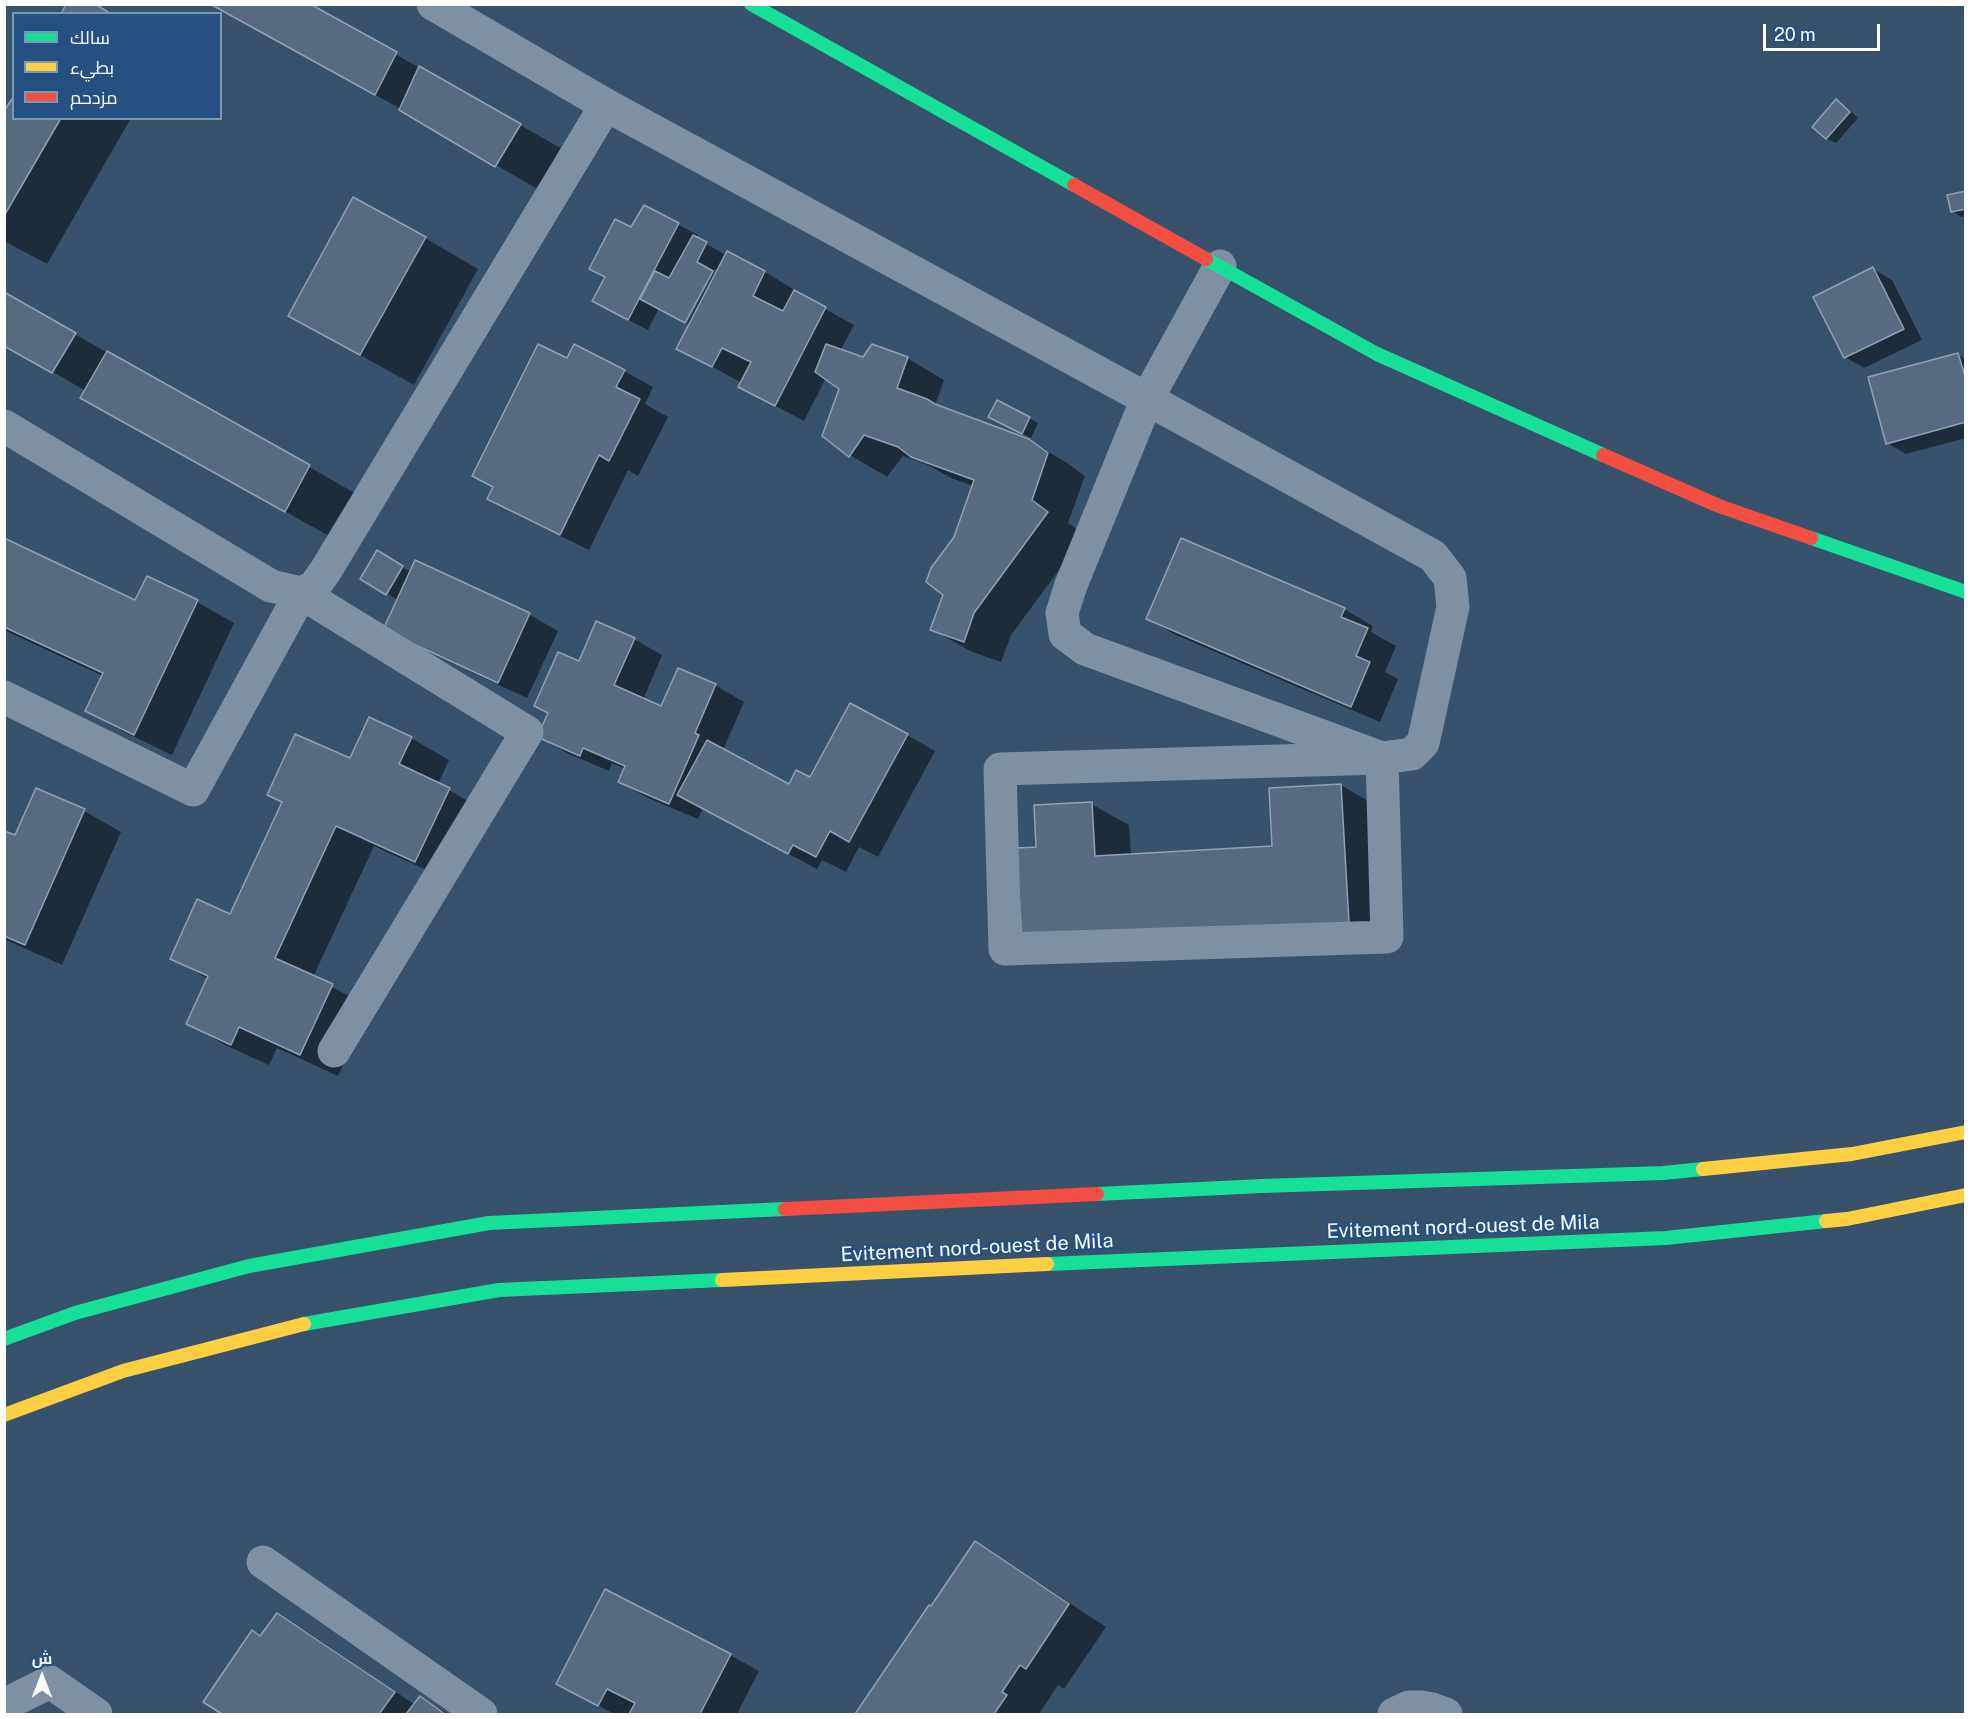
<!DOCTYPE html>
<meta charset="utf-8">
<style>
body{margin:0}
#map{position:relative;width:1970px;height:1719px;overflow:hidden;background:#39526c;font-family:"Public Sans",Cairo,sans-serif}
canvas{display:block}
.frame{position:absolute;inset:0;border:6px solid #fff;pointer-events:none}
.legend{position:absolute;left:12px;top:12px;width:210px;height:108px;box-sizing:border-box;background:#245181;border:2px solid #7c97b3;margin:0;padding:8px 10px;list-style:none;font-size:18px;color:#fff}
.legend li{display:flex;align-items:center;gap:12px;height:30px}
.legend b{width:30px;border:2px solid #7c97b3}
.north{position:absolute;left:12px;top:1647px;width:60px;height:60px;-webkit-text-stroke:4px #245181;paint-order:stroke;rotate:0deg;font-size:16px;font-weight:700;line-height:24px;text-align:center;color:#fff}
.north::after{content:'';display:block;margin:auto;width:21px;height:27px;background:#fff;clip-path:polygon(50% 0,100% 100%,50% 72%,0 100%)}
.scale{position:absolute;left:1763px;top:24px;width:117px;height:27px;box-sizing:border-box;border:3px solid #fff;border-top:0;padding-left:8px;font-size:18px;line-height:21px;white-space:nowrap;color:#fff;-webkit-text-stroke:4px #245181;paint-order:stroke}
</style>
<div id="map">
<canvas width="1970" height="1719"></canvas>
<div class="frame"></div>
<ul class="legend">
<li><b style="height:8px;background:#16e098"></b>سالك</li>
<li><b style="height:8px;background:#ffcf43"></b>بطيء</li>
<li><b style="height:8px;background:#f24e42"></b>مزدحم</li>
</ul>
<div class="north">ش</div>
<div class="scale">20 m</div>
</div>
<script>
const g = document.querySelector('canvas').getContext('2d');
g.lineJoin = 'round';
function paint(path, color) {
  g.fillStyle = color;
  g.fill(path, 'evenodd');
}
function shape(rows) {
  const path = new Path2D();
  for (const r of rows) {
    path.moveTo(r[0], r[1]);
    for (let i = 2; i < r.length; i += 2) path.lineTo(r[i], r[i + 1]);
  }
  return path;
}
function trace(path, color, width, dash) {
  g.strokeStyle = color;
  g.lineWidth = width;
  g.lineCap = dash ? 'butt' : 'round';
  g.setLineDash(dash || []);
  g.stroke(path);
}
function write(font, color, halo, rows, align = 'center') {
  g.font = font + ' "Public Sans",sans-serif';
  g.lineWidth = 4.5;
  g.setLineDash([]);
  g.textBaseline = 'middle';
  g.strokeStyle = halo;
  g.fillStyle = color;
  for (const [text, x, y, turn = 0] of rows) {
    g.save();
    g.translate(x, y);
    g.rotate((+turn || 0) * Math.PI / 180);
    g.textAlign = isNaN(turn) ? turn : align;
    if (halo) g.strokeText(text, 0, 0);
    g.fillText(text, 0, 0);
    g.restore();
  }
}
paint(shape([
 [210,4,307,4,573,155,549,196,401,109],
 [1836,101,1845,106,1858,118,1836,143,1826,138],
 [4,114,14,118,131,118,47,264,4,241],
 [1966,193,1966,216,1961,217,1952,211],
 [645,207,698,235,696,238,726,255,727,253,765,272,793,289,792,291,854,325,840,351,863,359,907,358,944,380,935,406,1028,440,1067,463,1085,476,1068,523,1085,535,1011,635,1001,662,970,651,932,629,945,595,955,538,973,486,951,478,928,465,903,456,887,477,850,455,840,389,826,378,804,421,740,387,742,383,678,348,690,325,687,323,716,270,712,270,684,322,659,308,648,330,613,312,632,229],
 [425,238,478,269,414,385,342,345],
 [1873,269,1892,280,1922,340,1864,368,1845,357],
 [4,294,362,497,338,541,135,428,86,391,4,344],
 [1958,355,1966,359,1966,438,1906,454,1887,443],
 [568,360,624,371,653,387,645,404,668,417,638,476,628,470,589,550,517,515,489,498],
 [1029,418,1038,423,1031,438,999,421],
 [4,538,27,551,136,602,197,602,234,623,172,755,124,732,87,711,103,676,4,630],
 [377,552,411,572,415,562,530,615,558,631,527,698,413,645,398,600,362,579],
 [1344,609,1373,626,1371,632,1396,646,1385,672,1398,679,1380,722,1176,635,1148,619],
 [634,639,662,655,643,700,662,708,715,685,744,702,723,750,789,786,810,779,907,735,935,751,878,857,859,847,846,872,822,860,817,869,703,808,698,819,648,798,620,782,625,769,612,763,609,771,567,753,539,737,579,663],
 [411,738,449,760,438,784,486,811,453,882,374,846,313,977,370,1007,338,1076,277,1048,269,1065,225,1045,188,1023,208,979,172,958,230,916,283,803,269,794,351,760],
 [1341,785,1378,807,1386,944,1038,849,1091,804,1129,825,1131,855,1274,847],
 [84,811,121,832,62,965,4,939,4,832,16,837],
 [975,1543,1012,1565,1106,1627,1064,1689,1058,1685,1039,1714,857,1714,929,1607,931,1608],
 [277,1615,306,1631,415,1705,420,1698,449,1714,224,1714,205,1702,261,1637],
 [730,1655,759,1671,737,1714,614,1714,558,1684]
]), '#0007');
const building = shape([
 [66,4,95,4,111,14,61,14,66,4],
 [210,4,310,4,397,52,375,95,210,4],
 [419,66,521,124,495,167,399,110,419,66],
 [14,96,14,118,61,118,4,216,4,111,14,96],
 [1836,99,1850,112,1826,139,1812,127,1836,99],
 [1966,191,1966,209,1951,212,1947,195,1966,191],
 [353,197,426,237,360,355,288,316,353,197],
 [644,205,679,223,628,320,592,301,605,277,589,269,615,219,631,227,644,205],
 [693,235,707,242,697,262,713,271,685,323,640,299,655,271,669,278,693,235],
 [727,251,765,271,753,296,783,311,794,290,826,307,775,406,738,387,751,362,722,348,712,367,676,349,727,251],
 [1873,267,1904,329,1844,358,1813,297,1873,267],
 [4,292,76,333,52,373,4,346,4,292],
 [538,344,567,358,574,344,625,370,616,387,640,399,609,461,599,455,560,535,487,499,493,487,472,476,538,344],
 [826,344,863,357,872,344,908,357,897,388,927,399,935,404,1029,439,1048,453,1032,500,1048,512,974,613,964,642,930,630,943,595,926,582,931,568,954,537,974,480,911,457,898,447,864,435,849,457,822,436,839,389,815,372,826,344],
 [107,351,310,465,285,512,80,398,107,351],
 [1958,353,1966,379,1966,422,1886,444,1868,377,1958,353],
 [997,400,1030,417,1022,434,988,417,997,400],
 [4,538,135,600,147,576,198,600,134,735,85,711,103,673,4,627,4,538],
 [1181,538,1345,608,1341,617,1368,628,1356,656,1370,662,1351,707,1146,619,1181,538],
 [377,550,403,566,386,595,360,579,377,550],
 [415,560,530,613,498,683,383,630,415,560],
 [596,621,635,638,614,685,661,706,678,668,716,684,695,733,699,735,669,804,618,782,625,766,583,748,580,756,537,737,548,713,534,706,558,652,579,661,596,621],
 [850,703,908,734,849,842,830,831,816,857,793,845,788,854,677,795,707,740,789,784,796,770,810,777,850,703],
 [369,717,412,737,399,764,450,788,415,862,336,826,275,958,333,984,300,1055,239,1027,231,1045,186,1024,208,976,170,959,197,899,230,914,282,802,267,795,295,734,350,758,369,717],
 [1341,784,1349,923,1022,941,1016,848,1036,847,1034,805,1092,802,1095,856,1272,846,1269,788,1341,784],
 [36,788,85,809,25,945,4,936,4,831,15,835,36,788],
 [975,1541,1069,1604,1026,1669,1020,1665,1002,1692,1007,1695,994,1714,855,1714,929,1605,931,1606,975,1541],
 [605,1589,731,1654,700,1714,629,1714,635,1703,607,1689,598,1706,556,1684,605,1589],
 [277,1613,395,1692,379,1714,222,1714,203,1702,252,1630,260,1636,277,1613],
 [420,1696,445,1714,406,1714,420,1696]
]);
paint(building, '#576a7f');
trace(building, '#92a1b1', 1.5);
trace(shape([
 [433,4,606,105,1147,399,1433,556,1450,578,1453,607,1423,743,1412,754,1382,758,1085,649,1065,634,1062,613,1071,585,1147,399,1220,266],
 [4,426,271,586,301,593,314,587,326,570,606,105],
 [4,697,193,790,301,593,527,732,334,1051],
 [1382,758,1387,937,1005,949,1000,769,1382,758],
 [263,1562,481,1714],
 [4,1705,50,1682,96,1714],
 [1394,1714,1409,1707,1421,1707,1432,1709,1446,1714]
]), '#7f90a2', 33);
trace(shape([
 [751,4,1074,185],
 [1206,259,1377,354,1603,455],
 [1811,538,1966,592],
 [1097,1194,1262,1186,1663,1173,1703,1169],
 [1047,1264,1666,1238,1826,1221],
 [304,1324,499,1290,722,1280],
 [4,1339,75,1313,249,1266,489,1223,785,1209]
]), '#16e098', 14);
trace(shape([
 [1703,1169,1852,1154,1966,1132],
 [1826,1221,1847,1219,1966,1195],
 [722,1280,1047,1264],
 [4,1415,123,1371,304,1324]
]), '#ffcf43', 14);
trace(shape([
 [1074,185,1206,259],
 [1603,455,1719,506,1811,538],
 [785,1209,1097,1194]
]), '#f24e42', 14);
write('20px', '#fff', '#245181', [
 ["Evitement nord-ouest de Mila",1463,1227,-2],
 ["Evitement nord-ouest de Mila",977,1248,-3]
]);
</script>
